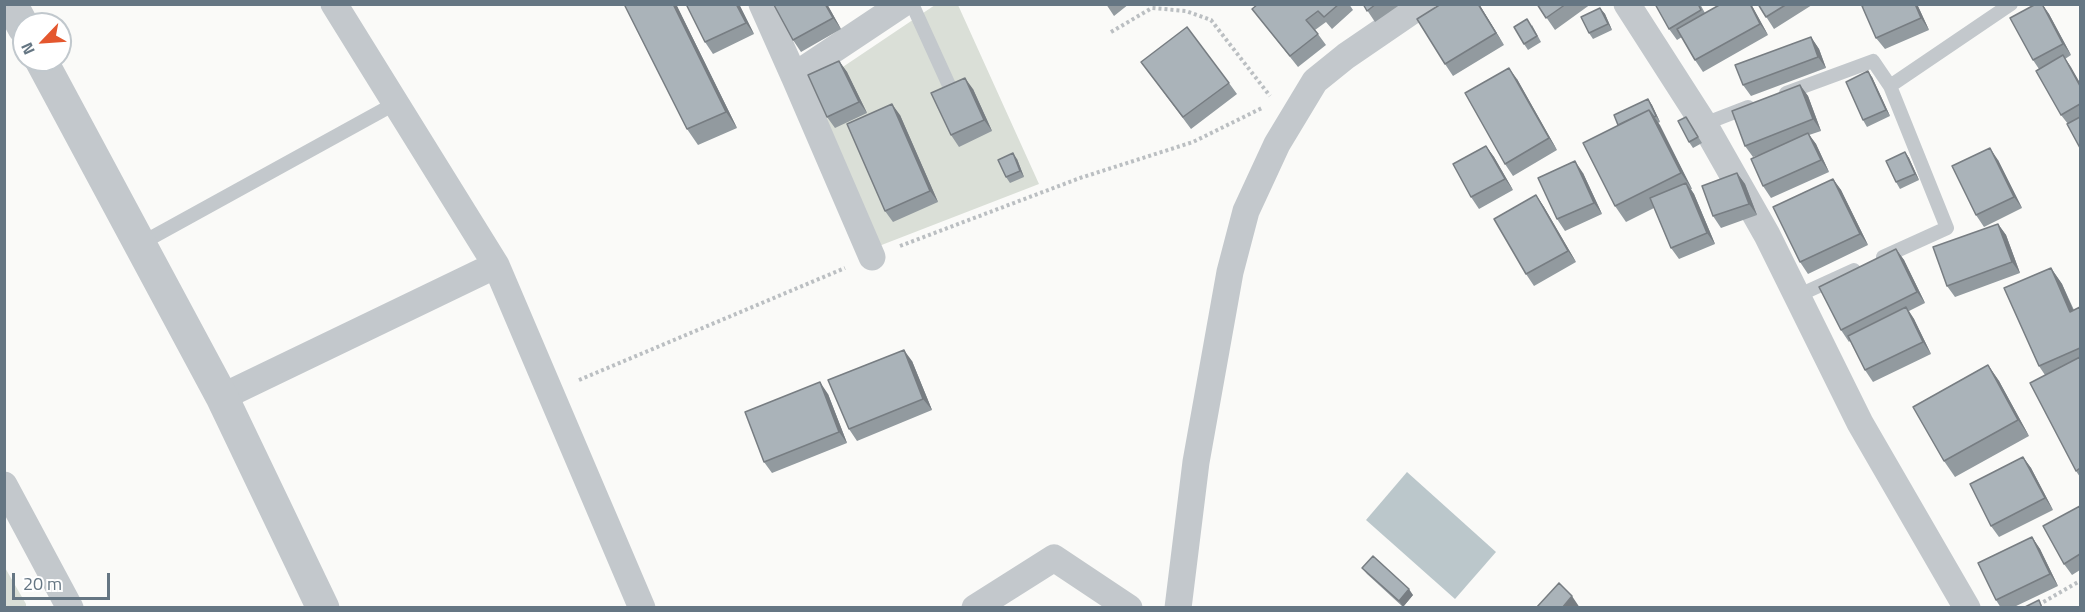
<!DOCTYPE html>
<style>
body{margin:0}
#map{position:relative;width:2085px;height:612px;overflow:hidden;background:#fafaf8;font-family:"Titillium Web",sans-serif}
canvas{display:block}
.frame{position:absolute;inset:0;border:6px solid #657683;pointer-events:none}
.north{position:absolute;left:12px;top:12px;width:60px;height:60px;box-sizing:border-box;background:#fff;border:2px solid #c1c8cd;border-radius:50%;rotate:245deg;font-size:16px;font-weight:700;line-height:24px;text-align:center;color:#657683}
.north::after{content:'';display:block;margin:auto;width:21px;height:27px;background:#e4572e;clip-path:polygon(50% 0,100% 100%,50% 72%,0 100%)}
.scale{position:absolute;left:12px;top:573px;width:98px;height:27px;box-sizing:border-box;border:3px solid #657683;border-top:0;padding-left:8px;font-size:18px;line-height:21px;white-space:nowrap;color:#657683;-webkit-text-stroke:4px #fff;paint-order:stroke}
</style>
<div id="map">
<canvas width="2085" height="612"></canvas>
<div class="frame"></div>
<div class="north">N</div>
<div class="scale">20 m</div>
</div>
<script>
const g = document.querySelector('canvas').getContext('2d');
g.lineJoin = 'round';
function paint(path, color) {
  g.fillStyle = color;
  g.fill(path, 'evenodd');
}
function shape(rows) {
  const path = new Path2D();
  for (const r of rows) {
    path.moveTo(r[0], r[1]);
    for (let i = 2; i < r.length; i += 2) path.lineTo(r[i], r[i + 1]);
  }
  return path;
}
function trace(path, color, width, dash) {
  g.strokeStyle = color;
  g.lineWidth = width;
  g.lineCap = dash ? 'butt' : 'round';
  g.setLineDash(dash || []);
  g.stroke(path);
}
paint(shape([
 [935,5,958,5,1039,184,879,246,810,89],
 [4,566,26,604,26,607,5,607]
]), '#dadfd7');
paint(shape([
 [1407,472,1496,552,1455,599,1366,520]
]), '#bbc7cb');
trace(shape([
 [1111,32,1152,8,1186,11,1211,20,1270,96],
 [900,246,1080,178,1193,142,1262,108],
 [579,380,845,268],
 [2033,608,2080,581]
]), '#bbbfc2', 4, [3, 3]);
trace(shape([
 [912,4,953,94],
 [1786,93,1873,61,1890,86],
 [1704,124,1748,107],
 [140,244,396,103],
 [1883,257,1947,228,1890,86,2011,4],
 [1797,296,1854,270]
]), '#c3c8cc', 14);
trace(shape([
 [334,4,496,265,642,608],
 [762,4,794,76,902,4],
 [1627,4,1704,124,1767,235,1860,423,1967,608],
 [794,76,872,257],
 [222,397,496,265],
 [4,485,70,608],
 [975,608,1054,558,1129,608],
 [1178,608,1196,462,1230,272,1246,211,1277,144,1315,81,1346,56,1422,4]
]), '#c3c8cc', 27);
trace(shape([
 [11,4,24,28],
 [41,60,222,397,323,608]
]), '#c3c8cc', 33);
paint(shape([
 [624,4,676,4,737,128,698,145,687,129],
 [739,4,754,34,713,54,705,42],
 [774,4,827,4,841,29,801,52,793,40],
 [1106,4,1129,4,1114,16],
 [1258,4,1349,4,1353,10,1332,29,1326,22,1315,30,1326,45,1298,67,1252,9],
 [1363,4,1401,4,1375,22],
 [1479,4,1504,45,1453,76,1445,64],
 [1537,4,1591,4,1555,30],
 [1700,4,1705,13,1721,4,1751,4,1768,35,1703,72,1695,60,1682,37,1677,40,1669,29],
 [1758,4,1811,4,1812,5,1774,29],
 [1867,4,1917,4,1929,30,1885,49,1876,38],
 [2042,4,2049,14,2071,55,2065,59,2080,83,2080,148,2068,124,2061,115,2039,69,2033,60],
 [1600,8,1605,14,1612,30,1593,39,1589,33],
 [1532,25,1541,42,1528,50,1524,44],
 [1811,37,1819,49,1826,68,1751,96,1743,85],
 [839,61,847,72,867,113,835,128,827,117],
 [1141,62,1229,83,1237,94,1191,129],
 [1872,77,1890,116,1867,127,1863,120],
 [1517,79,1557,150,1513,176,1505,164],
 [1800,85,1808,96,1821,131,1809,135,1816,144,1829,172,1771,198,1763,186,1762,154,1753,157,1745,146],
 [973,89,992,131,959,147,951,135],
 [1648,99,1652,105,1660,122,1658,123,1692,189,1691,189,1694,194,1715,244,1679,259,1671,248,1654,208,1626,222,1615,206,1618,125],
 [900,115,938,202,893,222,885,211],
 [1686,117,1702,143,1693,148,1689,142],
 [1486,146,1494,157,1513,190,1479,209,1471,197],
 [1905,152,1909,158,1919,180,1900,189,1896,182],
 [1017,159,1024,177,1010,183,1006,177],
 [1998,160,2022,208,1984,227,1976,215],
 [1583,173,1602,214,1565,231,1557,219],
 [1737,173,1745,184,1757,215,1721,228,1713,216],
 [1833,179,1841,190,1868,245,1808,274,1800,262],
 [1536,195,1544,207,1576,262,1534,286,1526,274],
 [1998,224,2006,235,2020,273,1955,297,1947,286],
 [1896,249,1904,260,1925,303,1909,311,1914,319,1931,354,1873,382,1865,370,1850,341,1849,342,1841,330],
 [2051,268,2062,284,2074,310,2080,307,2080,477,2076,471,2045,375,2039,366],
 [912,361,932,410,857,441,849,429],
 [1988,365,1999,381,2029,436,1955,477,1944,461],
 [828,394,847,443,772,473,764,462],
 [2023,457,2031,468,2053,510,1999,537,1991,526],
 [2080,506,2080,570,2072,575,2064,564],
 [2032,537,2040,549,2058,586,2012,608,2001,608,1996,600],
 [1362,568,1413,595,1403,607,1367,574]
]), '#929a9f');
paint(shape([
 [673,4,676,4,737,128,726,112],
 [736,4,739,4,754,34,746,23],
 [825,4,827,4,841,29,833,18],
 [1478,4,1479,4,1504,45,1496,33],
 [1750,4,1751,4,1768,35,1760,24],
 [1915,4,1917,4,1929,30,1921,18],
 [2042,4,2049,14,2071,55,2063,44],
 [1600,8,1605,14,1612,30,1608,24],
 [1811,37,1819,49,1826,68,1818,57],
 [2063,55,2071,67,2080,83,2080,86],
 [839,61,847,72,867,113,859,102],
 [1509,68,1517,79,1557,150,1549,138],
 [1868,71,1872,77,1890,116,1886,110],
 [965,78,973,89,992,131,984,120],
 [1800,85,1808,96,1821,131,1813,119],
 [1648,99,1652,105,1660,122,1656,116],
 [892,104,900,115,938,202,930,191],
 [1649,110,1660,125,1692,189,1681,173],
 [1808,133,1816,144,1829,172,1821,160],
 [1486,146,1494,157,1513,190,1505,179],
 [1990,148,1998,160,2022,208,2014,197],
 [1905,152,1909,158,1919,180,1915,174],
 [1013,153,1017,159,1024,177,1020,171],
 [1575,161,1583,173,1602,214,1594,203],
 [1737,173,1745,184,1757,215,1749,204],
 [1833,179,1841,190,1868,245,1860,234],
 [1686,183,1694,194,1715,244,1707,233],
 [1536,195,1544,207,1576,262,1568,251],
 [1998,224,2006,235,2020,273,2012,262],
 [1896,249,1904,260,1925,303,1917,292],
 [2051,268,2062,284,2080,326,2070,312],
 [1906,307,1914,319,1931,354,1923,342],
 [904,350,912,361,932,410,923,399],
 [1988,365,1999,381,2029,436,2018,420],
 [820,382,828,394,847,443,839,432],
 [2023,457,2031,468,2053,510,2045,498],
 [2032,537,2040,549,2058,586,2050,574],
 [1409,589,1413,595,1403,607,1399,601],
 [1572,596,1580,608,1562,608]
]), '#777d82');
const building = shape([
 [624,4,673,4,726,112,687,129,624,4],
 [686,4,736,4,746,23,705,42,686,4],
 [775,4,825,4,833,18,793,40,774,5,775,4],
 [1258,4,1339,4,1324,17,1318,11,1306,20,1318,34,1290,56,1252,9,1258,4],
 [1363,4,1376,4,1367,11,1363,4],
 [1441,4,1478,4,1496,33,1445,64,1417,19,1441,4],
 [1537,4,1566,4,1546,18,1537,4],
 [1655,4,1698,4,1701,10,1669,29,1655,4],
 [1721,4,1750,4,1760,24,1695,60,1677,29,1721,4],
 [1758,4,1787,4,1766,17,1758,4],
 [1867,4,1915,4,1921,18,1876,38,1862,6,1867,4],
 [2036,4,2042,4,2063,44,2033,60,2010,18,2036,4],
 [1600,8,1608,24,1589,33,1581,17,1600,8],
 [1527,19,1537,36,1524,44,1514,27,1527,19],
 [1187,27,1229,83,1183,117,1141,62,1187,27],
 [1811,37,1818,57,1743,85,1735,65,1811,37],
 [2063,55,2080,86,2080,104,2061,115,2036,71,2063,55],
 [839,61,859,102,827,117,808,75,839,61],
 [1509,68,1549,138,1505,164,1465,93,1509,68],
 [1868,71,1886,110,1863,120,1846,82,1868,71],
 [965,78,984,120,951,135,931,93,965,78],
 [1800,85,1813,119,1745,146,1732,111,1800,85],
 [1648,99,1656,116,1654,117,1649,110,1618,125,1614,115,1648,99],
 [892,104,930,191,885,211,847,124,892,104],
 [1649,110,1681,173,1615,206,1583,143,1649,110],
 [1686,117,1698,137,1689,142,1678,121,1686,117],
 [2080,117,2080,148,2067,124,2080,117],
 [1808,133,1821,160,1763,186,1751,159,1808,133],
 [1486,146,1505,179,1471,197,1453,164,1486,146],
 [1990,148,2014,197,1976,215,1952,166,1990,148],
 [1905,152,1915,174,1896,182,1886,161,1905,152],
 [1013,153,1020,171,1006,177,998,160,1013,153],
 [1575,161,1594,203,1557,219,1538,178,1575,161],
 [1737,173,1749,204,1713,216,1702,186,1737,173],
 [1833,179,1860,234,1800,262,1773,207,1833,179],
 [1686,183,1707,233,1671,248,1650,198,1686,183],
 [1536,195,1568,251,1526,274,1494,219,1536,195],
 [1998,224,2012,262,1947,286,1933,247,1998,224],
 [1896,249,1917,292,1841,330,1819,287,1896,249],
 [2051,268,2070,312,2080,307,2080,348,2039,366,2004,288,2051,268],
 [1906,307,1923,342,1865,370,1848,336,1906,307],
 [904,350,923,399,849,429,828,380,904,350],
 [2080,357,2080,468,2076,471,2030,383,2080,357],
 [1988,365,2018,420,1944,461,1913,407,1988,365],
 [820,382,839,432,764,462,745,412,820,382],
 [2023,457,2045,498,1991,526,1970,484,2023,457],
 [2080,506,2080,554,2064,564,2043,526,2080,506],
 [2032,537,2050,574,1996,600,1978,563,2032,537],
 [1373,556,1409,589,1399,601,1362,568,1373,556],
 [1559,583,1572,596,1562,608,1536,608,1559,583],
 [2039,600,2042,608,2023,608,2039,600]
]);
paint(building, '#aab3b9');
trace(building, '#777d82', 1.5);
</script>
